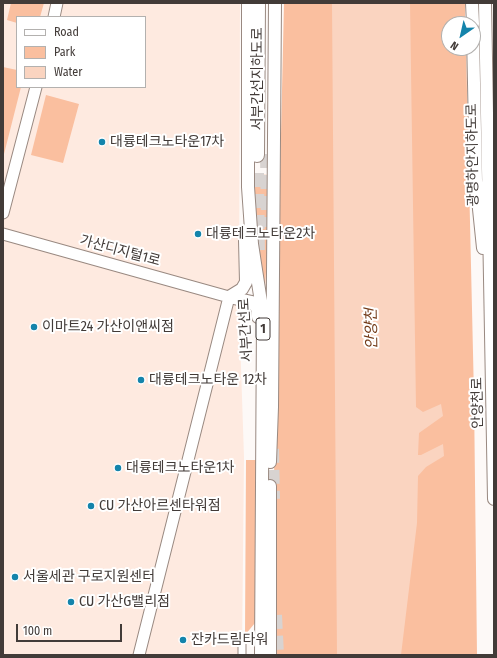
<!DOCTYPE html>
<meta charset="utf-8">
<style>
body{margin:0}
#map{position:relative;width:497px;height:658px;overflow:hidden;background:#fdf9f7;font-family:"Fira Sans Condensed",sans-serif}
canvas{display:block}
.frame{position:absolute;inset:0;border:4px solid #423b38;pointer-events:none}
.legend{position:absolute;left:16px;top:16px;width:130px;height:72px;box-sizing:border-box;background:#fff;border:1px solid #b3b1af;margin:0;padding:5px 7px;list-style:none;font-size:12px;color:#423b38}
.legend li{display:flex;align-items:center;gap:8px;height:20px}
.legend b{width:20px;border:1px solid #b3b1af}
.north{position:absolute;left:441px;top:16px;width:40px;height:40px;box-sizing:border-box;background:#fff;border:1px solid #b3b1af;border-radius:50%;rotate:214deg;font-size:11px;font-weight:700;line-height:16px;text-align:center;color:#423b38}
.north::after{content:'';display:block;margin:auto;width:14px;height:18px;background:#1484ab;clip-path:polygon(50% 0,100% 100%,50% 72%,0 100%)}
.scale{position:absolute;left:16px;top:624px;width:106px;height:18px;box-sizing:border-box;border:2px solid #423b38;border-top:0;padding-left:5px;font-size:12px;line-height:14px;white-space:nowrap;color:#423b38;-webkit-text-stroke:3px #fff;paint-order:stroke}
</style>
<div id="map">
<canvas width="497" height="658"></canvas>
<div class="frame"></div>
<ul class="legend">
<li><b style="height:5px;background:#fff"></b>Road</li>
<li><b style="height:11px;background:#fabf9f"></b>Park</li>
<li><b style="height:11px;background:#fad4c0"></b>Water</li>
</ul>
<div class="north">N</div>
<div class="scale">100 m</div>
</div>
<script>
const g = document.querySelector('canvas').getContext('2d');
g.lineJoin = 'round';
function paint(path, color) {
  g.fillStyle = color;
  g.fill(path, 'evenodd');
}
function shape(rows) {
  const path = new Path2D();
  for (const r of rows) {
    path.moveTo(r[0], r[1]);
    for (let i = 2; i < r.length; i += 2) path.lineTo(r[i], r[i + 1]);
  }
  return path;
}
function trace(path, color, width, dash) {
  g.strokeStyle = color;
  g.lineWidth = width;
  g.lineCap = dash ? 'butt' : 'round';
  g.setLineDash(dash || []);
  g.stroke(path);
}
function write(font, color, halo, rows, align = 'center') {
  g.font = font + ' "Fira Sans Condensed","Noto Sans KR",sans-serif';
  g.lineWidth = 4;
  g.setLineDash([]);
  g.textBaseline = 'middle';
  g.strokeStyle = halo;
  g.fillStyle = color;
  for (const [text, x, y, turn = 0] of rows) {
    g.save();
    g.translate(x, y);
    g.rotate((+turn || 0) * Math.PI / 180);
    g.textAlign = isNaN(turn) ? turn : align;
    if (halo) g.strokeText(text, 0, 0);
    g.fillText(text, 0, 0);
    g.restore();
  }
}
paint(shape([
 [3,3,240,3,239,307,244,457,242,655,3,655],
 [17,17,145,17,145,87,17,87]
]), '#feeae0');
paint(shape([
 [11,3,44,3,40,17,17,17,17,23,7,20],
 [284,3,465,3,465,24,449,24,449,48,466,48,474,396,477,655,275,655,274,439],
 [3,67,17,70,17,87,21,87,3,158],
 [46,95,79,104,63,163,31,155],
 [251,174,271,175,265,291,262,284],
 [246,460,256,460,255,623,245,635]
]), '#fabf9f');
paint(shape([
 [332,3,410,3,416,407,423,412,441,404,443,416,419,433,418,455,421,455,443,444,444,456,426,467,418,476,417,523,401,655,337,655]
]), '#fad4c0');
trace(shape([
 [267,154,268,227],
 [257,173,258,256],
 [272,449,273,499],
 [275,615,277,655]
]), '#d8d3d1', 14, [14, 7]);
const street = shape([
 [242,643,242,655]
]);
const secondary = shape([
 [54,17,57,3],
 [3,213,36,87],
 [3,234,229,297,139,655]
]);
const primary = shape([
 [248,3,248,187,252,244,263,315,261,655],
 [472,3,473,24],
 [485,3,494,499],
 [473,35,476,180,483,248],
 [229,297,252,302,258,309,258,317],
 [229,297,242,289,246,282,245,240],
 [270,462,272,407,275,3],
 [270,655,270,486]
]);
const highway = shape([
 [257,155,258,3]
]);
trace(street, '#998981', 9);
trace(secondary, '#998981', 13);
trace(primary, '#998981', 14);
trace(highway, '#998981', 16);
trace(street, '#fff', 7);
trace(secondary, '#fff', 11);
trace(primary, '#fff', 12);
trace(highway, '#fff', 14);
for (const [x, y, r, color] of [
 [102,142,4,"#1484ab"],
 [198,234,4,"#1484ab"],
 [34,327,4,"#1484ab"],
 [141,380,4,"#1484ab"],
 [118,468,4,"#1484ab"],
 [91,506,4,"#1484ab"],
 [15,577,4,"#1484ab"],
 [71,602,4,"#1484ab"],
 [183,640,4,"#1484ab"]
]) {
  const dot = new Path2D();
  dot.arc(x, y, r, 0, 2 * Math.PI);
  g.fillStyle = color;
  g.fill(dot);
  trace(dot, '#fff', 1.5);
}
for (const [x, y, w] of [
 [263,329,14]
]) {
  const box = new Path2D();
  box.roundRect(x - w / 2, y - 11, w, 22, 3);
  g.fillStyle = '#fff';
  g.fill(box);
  trace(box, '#423b38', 1);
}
write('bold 13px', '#423b38', null, [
 ["1",263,329]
]);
write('14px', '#423b38', '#fff', [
 ["서부간선지하도로",258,79,-90],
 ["광명하안지하도로",473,155,-91],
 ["가산디지털1로",120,251,15],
 ["서부간선로",246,330,-93],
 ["안양천로",478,403,-91]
]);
write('14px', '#423b38', '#fff', [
 ["대륭테크노타운17차",110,142],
 ["대륭테크노타운2차",206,234],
 ["이마트24 가산이앤씨점",42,327],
 ["대륭테크노타운 12차",149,380],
 ["대륭테크노타운1차",126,468],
 ["CU 가산아르센타워점",99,506],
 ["서울세관 구로지원센터",23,577],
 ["CU 가산G밸리점",79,602],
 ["잔카드림타워",191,640]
], 'left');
write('italic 15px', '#733b19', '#fff', [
 ["안양천",372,329,-91]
]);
</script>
